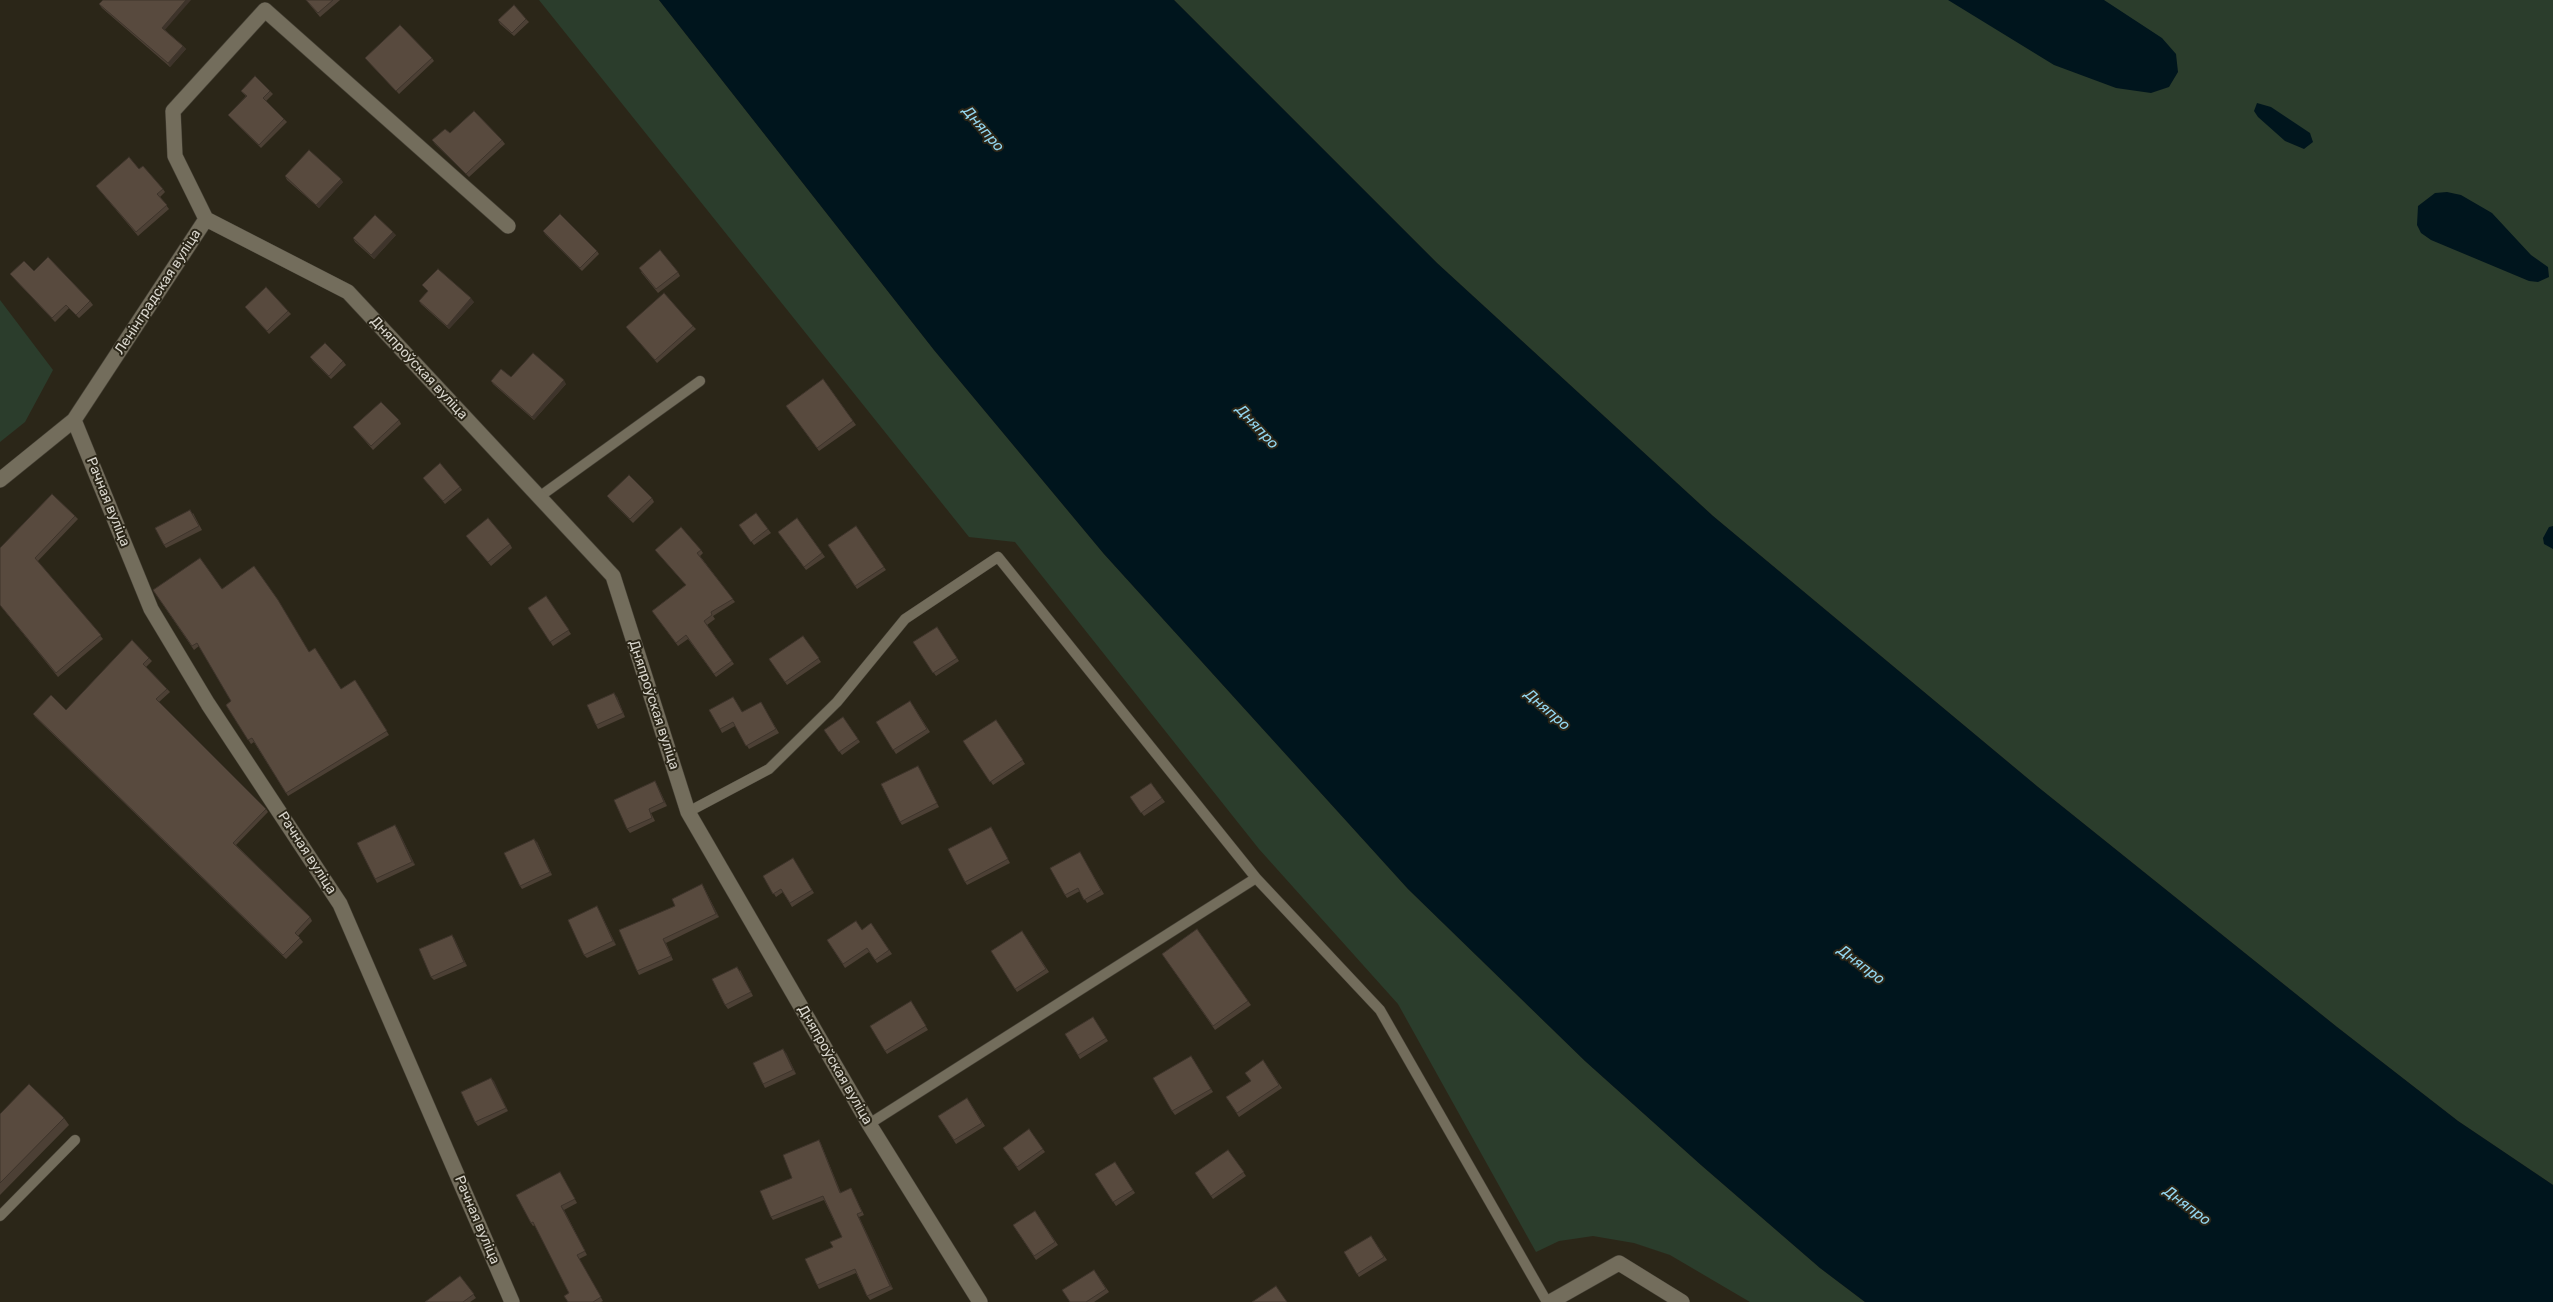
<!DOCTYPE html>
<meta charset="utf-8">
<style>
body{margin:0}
canvas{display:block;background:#2b2618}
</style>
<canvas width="2553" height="1302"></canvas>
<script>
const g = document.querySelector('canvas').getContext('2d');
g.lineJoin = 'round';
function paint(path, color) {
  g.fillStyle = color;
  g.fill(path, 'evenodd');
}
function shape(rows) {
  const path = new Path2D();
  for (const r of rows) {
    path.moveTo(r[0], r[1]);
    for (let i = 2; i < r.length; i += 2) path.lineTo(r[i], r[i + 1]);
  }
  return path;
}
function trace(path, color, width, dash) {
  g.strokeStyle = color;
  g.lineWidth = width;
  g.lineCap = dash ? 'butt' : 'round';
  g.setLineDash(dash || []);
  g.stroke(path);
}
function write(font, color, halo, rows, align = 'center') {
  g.font = font + ' Rubik,sans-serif';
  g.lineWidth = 4;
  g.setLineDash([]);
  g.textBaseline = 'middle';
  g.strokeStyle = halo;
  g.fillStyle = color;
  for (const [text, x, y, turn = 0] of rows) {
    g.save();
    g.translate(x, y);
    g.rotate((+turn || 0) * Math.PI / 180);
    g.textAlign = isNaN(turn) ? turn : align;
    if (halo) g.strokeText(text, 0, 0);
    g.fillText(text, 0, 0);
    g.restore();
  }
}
paint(shape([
 [539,0,659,0,934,350,1104,554,1408,889,1585,1061,1701,1165,1820,1268,1865,1302,1750,1302,1670,1255,1634,1243,1593,1236,1559,1241,1536,1252,1398,1004,1259,849,1015,542,969,537],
 [1174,0,2553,0,2553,1185,2458,1121,2337,1027,2038,787,1713,516,1437,263],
 [0,300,53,370,25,422,0,442]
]), '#2b3d2c');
paint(shape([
 [659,0,1174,0,1437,263,1713,516,2038,787,2337,1027,2458,1121,2553,1185,2553,1302,1865,1302,1820,1268,1701,1165,1585,1061,1408,889,1104,554,934,350],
 [1948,0,2104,0,2162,38,2176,54,2178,72,2169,87,2151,93,2116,88,2054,65],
 [2257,103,2271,107,2310,133,2313,142,2304,149,2285,141,2258,117,2254,111],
 [2447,192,2461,195,2492,213,2531,255,2548,267,2549,277,2538,282,2529,281,2431,240,2421,233,2417,225,2418,206,2435,193],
 [2553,526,2553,549,2544,544,2543,538,2549,527]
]), '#00151d');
const lane = shape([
 [539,497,700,381],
 [688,812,769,769,837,702,905,619,998,557,1256,878,869,1124],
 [1256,878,1380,1010,1547,1302],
 [0,1216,75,1140]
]);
const street = shape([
 [265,10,508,226],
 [206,219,348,292,613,576,688,812,869,1124,980,1302],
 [206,219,175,156,173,111,265,10],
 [74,420,151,609,208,704,340,904,512,1302],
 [0,480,74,420,206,219],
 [1550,1302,1619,1263,1682,1302]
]);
trace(lane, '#474237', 11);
trace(street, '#474237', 16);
trace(lane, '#736d5c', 10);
trace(street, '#736d5c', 15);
paint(shape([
 [306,0,340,0,320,17],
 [99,4,165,30,183,46,186,49,170,67,102,8],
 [526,19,529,22,514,36,500,24,498,20],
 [365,58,432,58,434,61,399,94],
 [241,91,270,91,273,94,266,101,287,122,261,148,228,115,246,96],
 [450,133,502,140,505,144,469,177,435,144,432,140],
 [139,169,163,189,165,192,160,197,169,209,138,236,96,186],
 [285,176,343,182,319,208,287,180],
 [543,231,597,251,599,254,582,271,545,234],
 [396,235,374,259,355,242,353,238],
 [34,271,90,301,93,305,79,318,69,308,55,322,10,274],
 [641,272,678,272,680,276,658,293],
 [422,285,474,302,449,329,421,304,419,301,428,291],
 [245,307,288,311,291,314,269,334],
 [693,326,696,329,657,363,626,327],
 [310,357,343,361,346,365,331,379,313,361],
 [511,377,566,384,534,420,493,384,491,381],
 [823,379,856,425,819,451,786,406],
 [399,420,401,424,373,450,353,427],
 [423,478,460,487,462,490,445,504],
 [607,496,652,498,654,502,633,523,610,500],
 [193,513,202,530,166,548,164,545],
 [756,513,771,533,754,545,739,525],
 [75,516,78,519,37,562,103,639,58,677,0,605,0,548],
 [797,518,825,557,806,570,778,532],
 [856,526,886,570,857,589,828,545],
 [466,536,510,544,512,548,491,566],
 [655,550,701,550,703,553,700,556,735,602,713,616,715,619,707,625,734,664,716,677,688,639,678,646,652,611,686,585],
 [222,589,309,652,341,689,355,680,389,735,288,796,254,742,251,744,226,705,231,701,199,646,194,650,153,590],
 [546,596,571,634,553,646,528,608],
 [937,627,959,661,936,676,913,642],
 [803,636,821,662,787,685,769,659],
 [149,658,152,661,146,667,170,692,159,702,266,809,268,812,236,845,310,917,312,921,298,936,303,942,286,959,35,717,33,714,66,710],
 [617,697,625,717,598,729,596,725],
 [735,700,742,712,763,706,779,733,749,749,735,726,722,733,720,729],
 [910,701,930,732,896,754,876,722],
 [843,717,860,742,842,755,824,730],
 [996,720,1025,764,993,785,963,741],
 [920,769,939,807,902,825,900,822],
 [655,781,657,785,667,806,651,813,655,821,630,833,627,829],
 [1151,783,1165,802,1144,816,1130,797],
 [397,828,415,865,377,883,375,879],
 [993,831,1010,863,967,885,965,882],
 [537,842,552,875,522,889,520,886],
 [1082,856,1104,894,1087,903,1080,891,1067,898,1065,895],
 [795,862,814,893,792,907,783,892,776,897,763,876],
 [702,884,719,917,666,943,673,960,639,975,637,971,675,906],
 [599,910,616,945,587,958,584,955],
 [871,923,892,954,877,963,869,952,845,968,827,940,862,930],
 [1197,929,1251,1005,1215,1030,1162,954],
 [1022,931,1049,972,1017,992,991,951],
 [454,938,467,966,434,980,431,977],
 [740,970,753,996,728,1009,725,1005],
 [911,1001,928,1030,887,1054,885,1051],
 [1093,1017,1108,1041,1080,1059,1065,1034],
 [786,1053,796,1074,765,1088,763,1084],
 [1193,1059,1213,1092,1175,1115,1172,1111],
 [1263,1060,1282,1088,1239,1117,1226,1097,1251,1081],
 [491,1078,508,1111,478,1126,475,1122],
 [967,1098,985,1126,956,1144,938,1116],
 [0,1114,64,1118,69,1125,0,1195],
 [1029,1129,1045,1152,1019,1171,1003,1148],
 [819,1140,821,1144,841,1193,851,1188,853,1192,864,1215,859,1217,893,1289,870,1300,867,1296,856,1273,819,1289,817,1285,833,1247,842,1237,824,1200,773,1220,771,1217],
 [1228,1150,1246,1176,1213,1199,1195,1173],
 [1115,1162,1135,1193,1116,1206,1095,1174],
 [560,1172,577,1203,564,1210,587,1255,579,1259,603,1301,601,1302,568,1302,569,1293,535,1225,533,1226,531,1223],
 [1035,1211,1058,1245,1036,1260,1013,1225],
 [1371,1236,1387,1260,1359,1277,1344,1252],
 [1094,1270,1109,1292,1094,1302,1070,1302],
 [460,1276,476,1298,470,1302,425,1302]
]), '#4c4035');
paint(shape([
 [186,0,191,0,164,31,162,28],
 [183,46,186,49,170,67,168,63],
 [341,179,343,182,319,208,316,205],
 [393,232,396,235,374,259,371,255],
 [471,298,474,302,449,329,447,326],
 [564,380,566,384,534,420,532,417],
 [614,693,617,697,625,717,623,713],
 [655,781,657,785,667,806,664,802],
 [395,825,397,828,415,865,412,862],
 [534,839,537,842,552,875,550,872],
 [702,884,704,888,719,917,716,914],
 [597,906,599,910,616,945,613,941],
 [452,935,454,938,467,966,464,962],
 [663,939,666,943,673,960,671,956],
 [783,1049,786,1053,796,1074,793,1070],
 [491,1078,494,1081,508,1111,506,1108],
 [819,1140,821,1144,842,1197,840,1193],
 [561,1206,564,1210,587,1255,585,1251],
 [857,1214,859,1217,893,1289,890,1286]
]), '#3e342b');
const building = shape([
 [103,0,186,0,162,28,183,46,168,63,99,4,103,0],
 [306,0,333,0,318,13,306,0],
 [514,5,526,19,512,33,498,20,514,5],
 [400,25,432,58,396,91,365,58,400,25],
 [255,76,270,91,263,98,284,119,259,145,228,115,247,96,241,91,255,76],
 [474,111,502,140,466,174,432,140,445,129,450,133,474,111],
 [309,150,341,179,316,205,285,176,309,150],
 [129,157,139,169,143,166,163,189,157,194,167,205,136,232,96,186,129,157],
 [560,214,597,251,580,268,543,231,560,214],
 [375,215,393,232,371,255,353,238,375,215],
 [660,250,678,272,656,289,639,268,660,250],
 [48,257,90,301,76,315,66,305,52,318,10,274,24,261,34,271,48,257],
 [438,269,471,298,447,326,419,301,428,291,422,285,438,269],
 [266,287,288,311,267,331,245,307,266,287],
 [664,293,693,326,655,360,626,327,664,293],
 [325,343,343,361,329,376,310,357,325,343],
 [533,353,564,380,532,417,491,381,501,369,511,377,533,353],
 [823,379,853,421,817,448,786,406,823,379],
 [381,402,399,420,371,446,353,427,381,402],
 [440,463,460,487,443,501,423,478,440,463],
 [629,475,652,498,630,519,607,496,629,475],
 [52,494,75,516,35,558,101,635,56,673,0,605,0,548,52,494],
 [190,510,199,526,164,545,155,528,190,510],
 [756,513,768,529,751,542,739,525,756,513],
 [488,518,510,544,488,562,466,536,488,518],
 [797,518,822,553,804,567,778,532,797,518],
 [856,526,884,567,855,586,828,545,856,526],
 [681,527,701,550,697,553,733,599,711,612,712,615,704,621,732,661,714,674,686,635,676,643,652,611,686,585,655,550,681,527],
 [200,558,222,589,254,566,278,600,309,652,315,648,341,689,355,680,387,731,286,793,252,738,248,740,226,705,231,701,197,643,192,646,153,590,200,558],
 [546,596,569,630,550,642,528,608,546,596],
 [937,627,957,658,933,673,913,642,937,627],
 [803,636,819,658,785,682,769,659,803,636],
 [132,640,149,658,143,664,167,689,156,699,266,809,233,843,310,917,295,933,300,938,283,955,33,714,51,695,66,710,132,640],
 [614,693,623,713,596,725,587,705,614,693],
 [733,697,742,712,761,702,776,729,746,746,733,722,720,729,709,710,733,697],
 [910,701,927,729,893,750,876,722,910,701],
 [843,717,858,739,839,752,824,730,843,717],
 [996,720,1023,760,990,782,963,741,996,720],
 [918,766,937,803,900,822,881,784,918,766],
 [655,781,664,802,649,809,652,818,627,829,614,800,655,781],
 [1151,783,1162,798,1141,813,1130,797,1151,783],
 [395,825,412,862,375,879,357,843,395,825],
 [991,827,1008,859,965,882,948,849,991,827],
 [534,839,550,872,520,886,504,853,534,839],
 [1080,852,1101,890,1084,900,1078,888,1065,895,1050,868,1080,852],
 [793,858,812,890,790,903,781,889,773,894,763,876,793,858],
 [702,884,716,914,663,939,671,956,637,971,619,930,675,906,672,899,702,884],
 [597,906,613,941,584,955,568,920,597,906],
 [856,921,862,930,871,923,889,950,875,960,867,948,843,964,827,940,856,921],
 [1197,929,1248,1001,1213,1026,1162,954,1197,929],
 [1022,931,1046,969,1015,989,991,951,1022,931],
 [452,935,464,962,431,977,419,949,452,935],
 [737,967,751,992,725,1005,712,979,737,967],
 [911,1001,926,1026,885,1051,870,1026,911,1001],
 [1093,1017,1106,1038,1078,1055,1065,1034,1093,1017],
 [783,1049,793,1070,763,1084,753,1063,783,1049],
 [1191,1056,1211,1089,1172,1111,1153,1078,1191,1056],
 [1263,1060,1279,1085,1237,1113,1226,1097,1251,1081,1245,1073,1263,1060],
 [491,1078,506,1108,475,1122,461,1092,491,1078],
 [29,1084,64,1118,0,1183,0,1114,29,1084],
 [967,1098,982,1123,954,1140,938,1116,967,1098],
 [1029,1129,1043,1149,1017,1167,1003,1148,1029,1129],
 [819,1140,840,1193,851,1188,862,1212,857,1214,890,1286,867,1296,855,1269,817,1285,805,1259,833,1247,830,1242,842,1237,823,1196,771,1217,760,1191,792,1178,783,1155,819,1140],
 [1228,1150,1244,1172,1211,1196,1195,1173,1228,1150],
 [1115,1162,1133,1190,1113,1202,1095,1174,1115,1162],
 [560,1172,575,1199,561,1206,585,1251,577,1255,601,1297,593,1302,568,1302,564,1296,569,1293,533,1222,531,1223,516,1195,560,1172],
 [1035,1211,1055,1242,1034,1256,1013,1225,1035,1211],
 [1371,1236,1384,1257,1357,1274,1344,1252,1371,1236],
 [1094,1270,1106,1289,1086,1302,1070,1302,1062,1290,1094,1270],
 [460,1276,474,1294,463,1302,425,1302,460,1276],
 [1276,1286,1287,1302,1252,1302,1276,1286]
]);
paint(building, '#584a3e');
trace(building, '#3e342b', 1);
write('14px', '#d8d5cc', '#2b2618', [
 ["Ленінградская вуліца",158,292,-57],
 ["Дняпроўская вуліца",419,368,47],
 ["Рачная вуліца",108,502,68],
 ["Дняпроўская вуліца",654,705,72],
 ["Рачная вуліца",307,853,57],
 ["Дняпроўская вуліца",835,1065,60],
 ["Рачная вуліца",477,1220,67]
]);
write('italic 15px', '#93d5ee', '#2b2618', [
 ["Дняпро",983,129,49],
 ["Дняпро",1257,427,47],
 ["Дняпро",1547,710,41],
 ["Дняпро",1861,965,37],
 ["Дняпро",2187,1206,37]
]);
</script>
